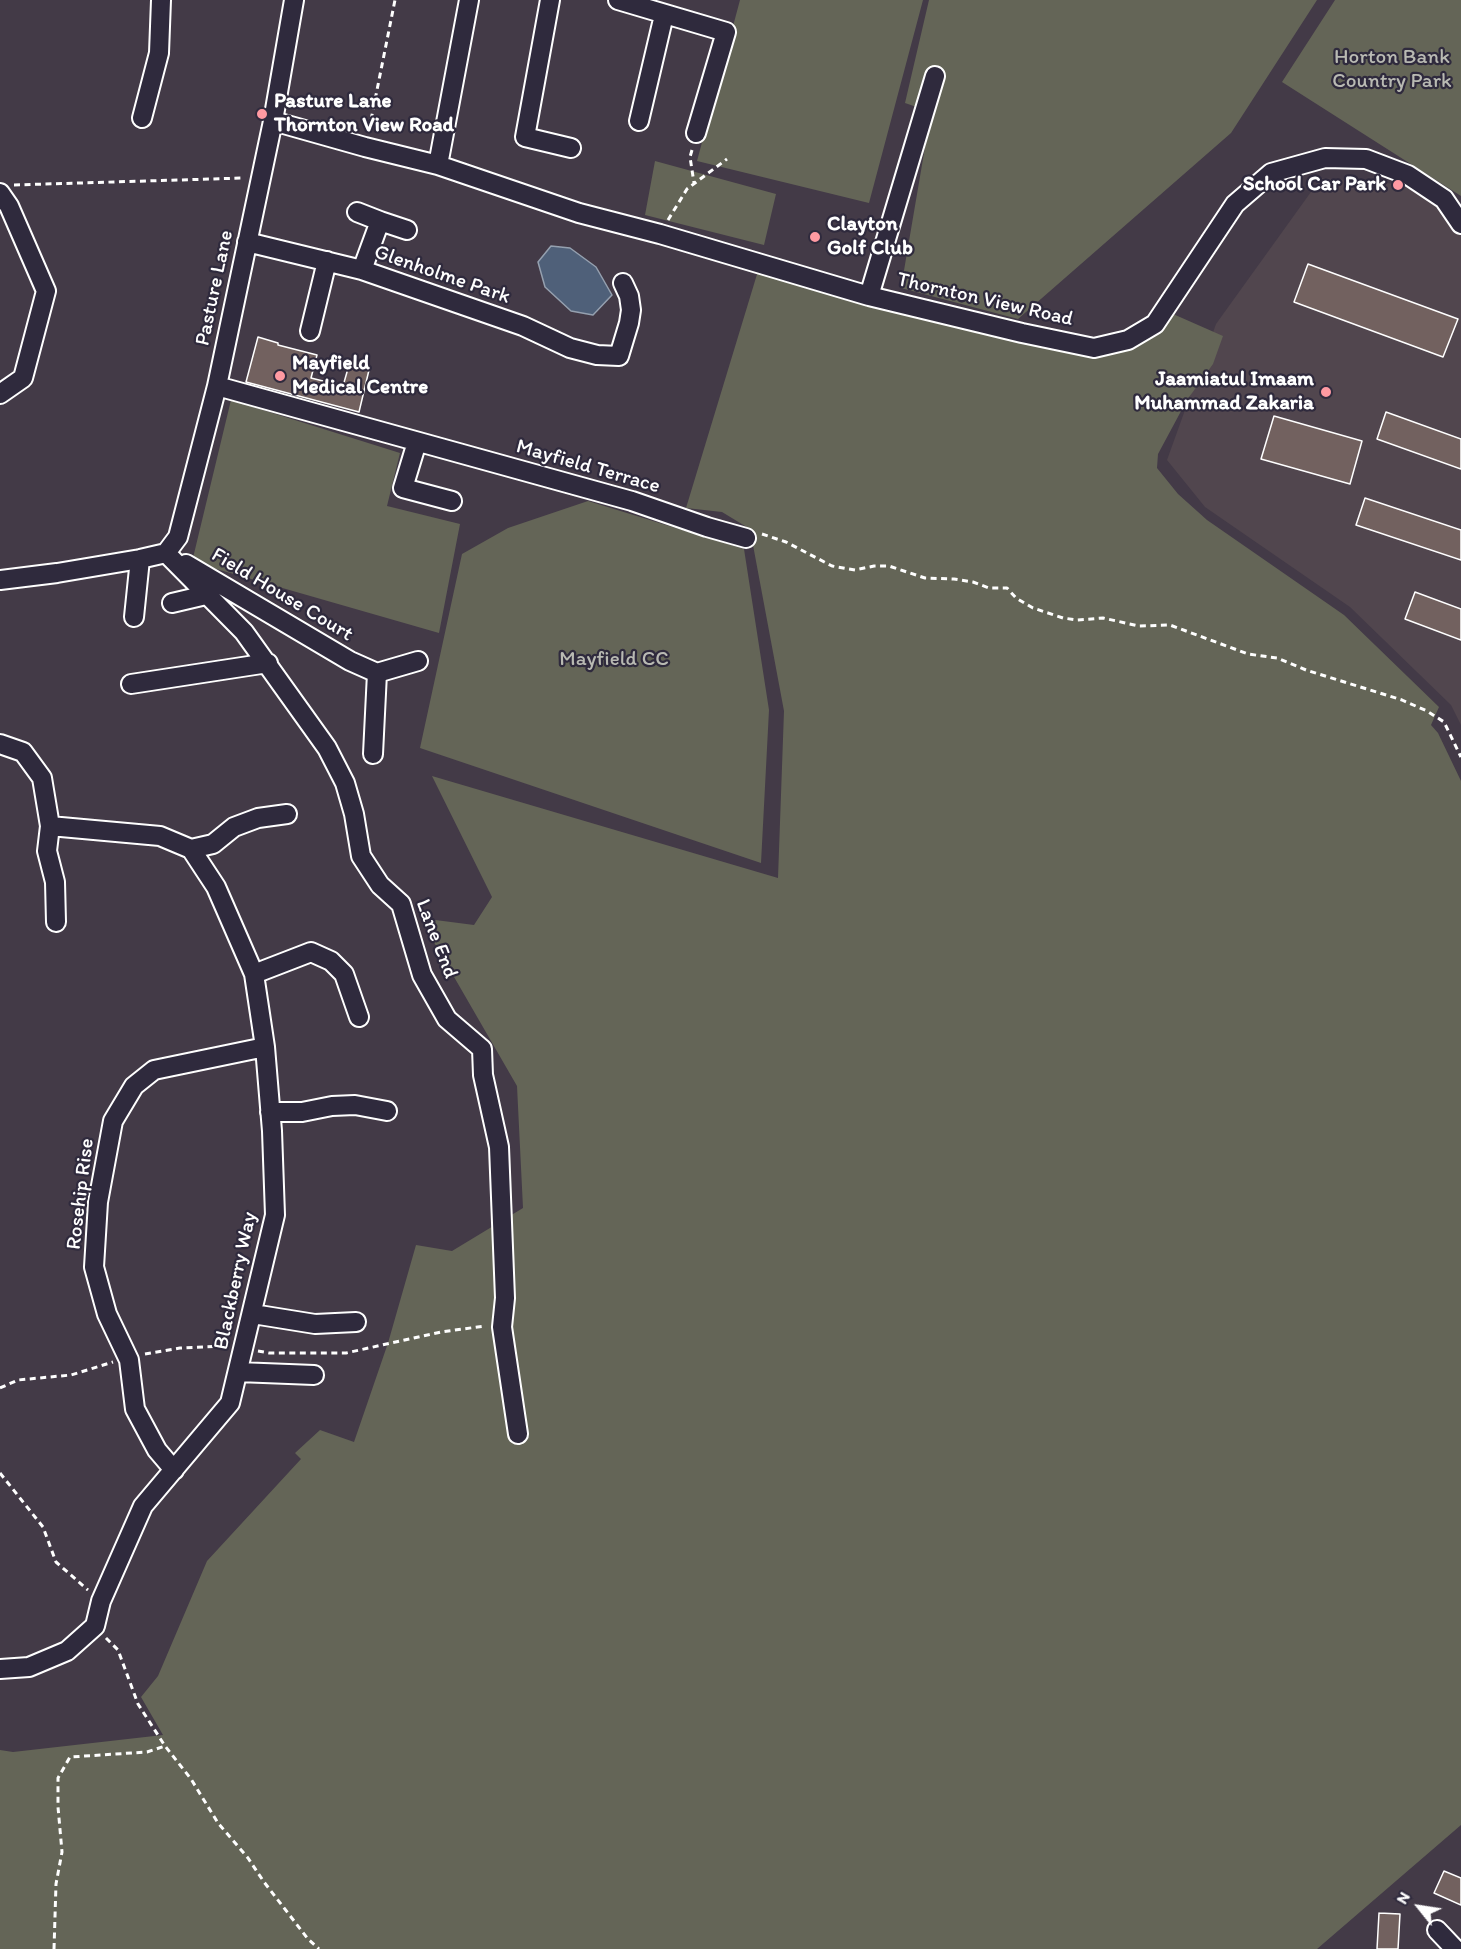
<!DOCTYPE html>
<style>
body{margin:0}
#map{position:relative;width:1461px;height:1949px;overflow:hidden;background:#433a47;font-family:Itim,sans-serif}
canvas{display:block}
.north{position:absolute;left:1389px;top:1877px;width:60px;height:60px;-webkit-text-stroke:4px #2f2a3d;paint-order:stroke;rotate:300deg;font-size:16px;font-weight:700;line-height:24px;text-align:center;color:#fff}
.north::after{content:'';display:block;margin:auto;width:21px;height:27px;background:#fff;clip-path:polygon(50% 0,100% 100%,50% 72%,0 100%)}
</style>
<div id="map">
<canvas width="1461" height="1949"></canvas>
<div class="north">N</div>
</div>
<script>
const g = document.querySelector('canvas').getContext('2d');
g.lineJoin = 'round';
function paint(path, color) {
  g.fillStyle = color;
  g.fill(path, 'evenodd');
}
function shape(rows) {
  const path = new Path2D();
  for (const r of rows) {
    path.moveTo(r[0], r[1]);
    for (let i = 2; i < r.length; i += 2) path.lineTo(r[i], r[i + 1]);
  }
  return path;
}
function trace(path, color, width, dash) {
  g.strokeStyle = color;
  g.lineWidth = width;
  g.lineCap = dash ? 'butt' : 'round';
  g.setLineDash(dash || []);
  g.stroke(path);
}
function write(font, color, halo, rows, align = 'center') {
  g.font = font + ' Itim,sans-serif';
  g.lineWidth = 4.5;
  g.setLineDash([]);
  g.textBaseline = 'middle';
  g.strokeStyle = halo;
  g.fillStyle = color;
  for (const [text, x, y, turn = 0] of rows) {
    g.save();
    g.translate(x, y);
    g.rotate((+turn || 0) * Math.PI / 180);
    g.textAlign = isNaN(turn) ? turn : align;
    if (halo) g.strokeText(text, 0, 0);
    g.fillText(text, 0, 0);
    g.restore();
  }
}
paint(shape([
 [1321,178,1411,185,1461,227,1461,725,1451,705,1350,607,1205,507,1167,460,1216,324]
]), '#51464e');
paint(shape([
 [740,0,923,0,869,203,697,161],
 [929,0,1317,0,1231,133,1018,319,901,288,931,112,905,103],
 [1335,0,1461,0,1461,196,1282,82],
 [655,161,776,194,764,245,645,215],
 [758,271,1070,348,1138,336,1173,314,1223,336,1213,364,1187,400,1158,454,1157,468,1178,494,1207,520,1344,615,1439,707,1431,725,1438,733,1461,781,1461,1825,1317,1949,0,1949,0,1750,13,1752,163,1735,141,1697,158,1676,207,1561,301,1459,295,1453,320,1430,354,1442,388,1343,416,1245,452,1251,523,1208,517,1086,420,918,474,925,492,897,432,776,778,878,784,711,750,529,722,512,686,508],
 [231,400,400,453,387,506,460,524,439,633,192,562],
 [588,501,744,549,769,710,761,863,420,748,462,554,508,528]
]), '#646557');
const water = shape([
 [551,246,570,248,596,267,612,295,593,315,571,311,545,287,538,262,551,246]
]);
paint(water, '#4f6079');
trace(water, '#95a0af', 1.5);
const building = shape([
 [1308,264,1458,319,1443,357,1294,302,1308,264],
 [258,337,278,343,278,345,317,355,311,378,343,386,349,365,369,370,359,412,246,382,258,337],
 [1386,412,1461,439,1461,469,1377,439,1386,412],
 [1274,416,1362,441,1350,484,1261,459,1274,416],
 [1365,498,1461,530,1461,560,1356,525,1365,498],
 [1415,592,1461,609,1461,640,1405,619,1415,592],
 [1444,1871,1461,1878,1461,1905,1434,1893,1444,1871],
 [1379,1913,1400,1914,1398,1949,1377,1949,1379,1913]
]);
paint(building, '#72615f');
trace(building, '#fff', 1.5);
const minor = shape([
 [550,0,525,137,571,148],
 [618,0,726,32,696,133],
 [142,118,159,53,161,0],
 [273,121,365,147,438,165,579,213,660,234,869,296,1022,333,1094,348,1128,340,1155,324,1235,204,1271,173,1325,158,1366,159,1408,175,1444,199,1461,224],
 [639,121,664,15],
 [438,165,469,0],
 [0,193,9,206,46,291,23,378,0,394],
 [357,212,380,221],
 [247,242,362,270,523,326,570,348,597,355,619,356,629,323,631,310,629,296,623,283],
 [362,270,380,221,407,230],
 [869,296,935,76],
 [310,331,327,261],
 [217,386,632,501,707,527,746,538],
 [417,442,403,488,452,501],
 [166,553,244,632,327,748,345,783,354,814,361,856,380,885,401,904,422,975,447,1019,482,1049,483,1075,499,1147,505,1298,502,1327,518,1434],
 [186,564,350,661,377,673,373,754],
 [0,580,57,573,140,559,166,553,178,537,217,386,273,121,294,0],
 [172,603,206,595],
 [134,617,140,559],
 [377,673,418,661],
 [131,684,268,663],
 [0,744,23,752,42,778,50,826,47,851,55,882,56,922],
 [191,849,213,844,234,827,258,818,287,814],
 [254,974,311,952,331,961,344,974,359,1017],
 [270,1112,302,1112,332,1106,355,1105,387,1111],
 [253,1314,315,1324,356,1322],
 [238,1372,314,1375],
 [174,1470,157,1450,135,1409,129,1360,107,1314,94,1267,98,1202,113,1121,134,1086,154,1070,265,1047],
 [0,1669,29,1667,67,1651,95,1626,101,1601,143,1506,230,1403,275,1215,272,1131,265,1047,254,974,216,887,191,849,160,836,50,826],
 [1437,1930,1455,1949]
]);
trace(minor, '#fff', 22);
trace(shape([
 [369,130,395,0],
 [692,150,690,157,694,183],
 [14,185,244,178],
 [668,220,687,189,727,159],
 [762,534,786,542,832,566,855,570,874,566,889,566,925,578,954,579,973,582,989,588,1007,588,1016,598,1033,608,1063,618,1077,620,1103,618,1139,626,1170,625,1248,654,1277,658,1306,670,1402,700,1427,711,1444,722,1461,757],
 [258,1351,269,1353,346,1353,441,1332,485,1326],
 [145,1354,180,1348,228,1346],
 [0,1388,18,1380,71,1375,113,1362],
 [0,1473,43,1527,56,1562,88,1590],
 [106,1638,118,1650,138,1704,165,1746,191,1779,218,1823,248,1858,264,1882,308,1939,319,1949],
 [54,1949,56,1884,62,1852,58,1807,58,1778,70,1757,147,1752,165,1746]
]), '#fff', 3, [6, 4.5]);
trace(minor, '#2f2a3d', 18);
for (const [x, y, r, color] of [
 [262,114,6,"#ff9aa2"],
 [1398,185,6,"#ff9aa2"],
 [815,237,6,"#ff9aa2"],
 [280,376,6,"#ff9aa2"],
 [1326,392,6,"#ff9aa2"]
]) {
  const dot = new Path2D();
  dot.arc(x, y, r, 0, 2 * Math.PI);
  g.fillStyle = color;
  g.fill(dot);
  trace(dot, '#2f2a3d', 2);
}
write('21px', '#b9bab3', '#2f2a3d', [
 ["Horton Bank",1392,58],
 ["Country Park",1392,82],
 ["Mayfield CC",614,660]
]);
write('bold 21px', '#fff', '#2f2a3d', [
 ["Pasture Lane",274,102],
 ["Thornton View Road",274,126],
 ["School Car Park",1386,185,"right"],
 ["Clayton",827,225],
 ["Golf Club",827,249],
 ["Mayfield",292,364],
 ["Medical Centre",292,388],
 ["Jaamiatul Imaam",1314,380,"right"],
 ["Muhammad Zakaria",1314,404,"right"]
], 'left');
write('21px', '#fff', '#2f2a3d', [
 ["Glenholme Park",442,275,19],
 ["Pasture Lane",215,288,-78],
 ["Thornton View Road",985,300,13],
 ["Mayfield Terrace",588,467,16],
 ["Field House Court",282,595,31],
 ["Lane End",436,939,69],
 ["Rosehip Rise",81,1194,-83],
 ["Blackberry Way",236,1281,-78]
]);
</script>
